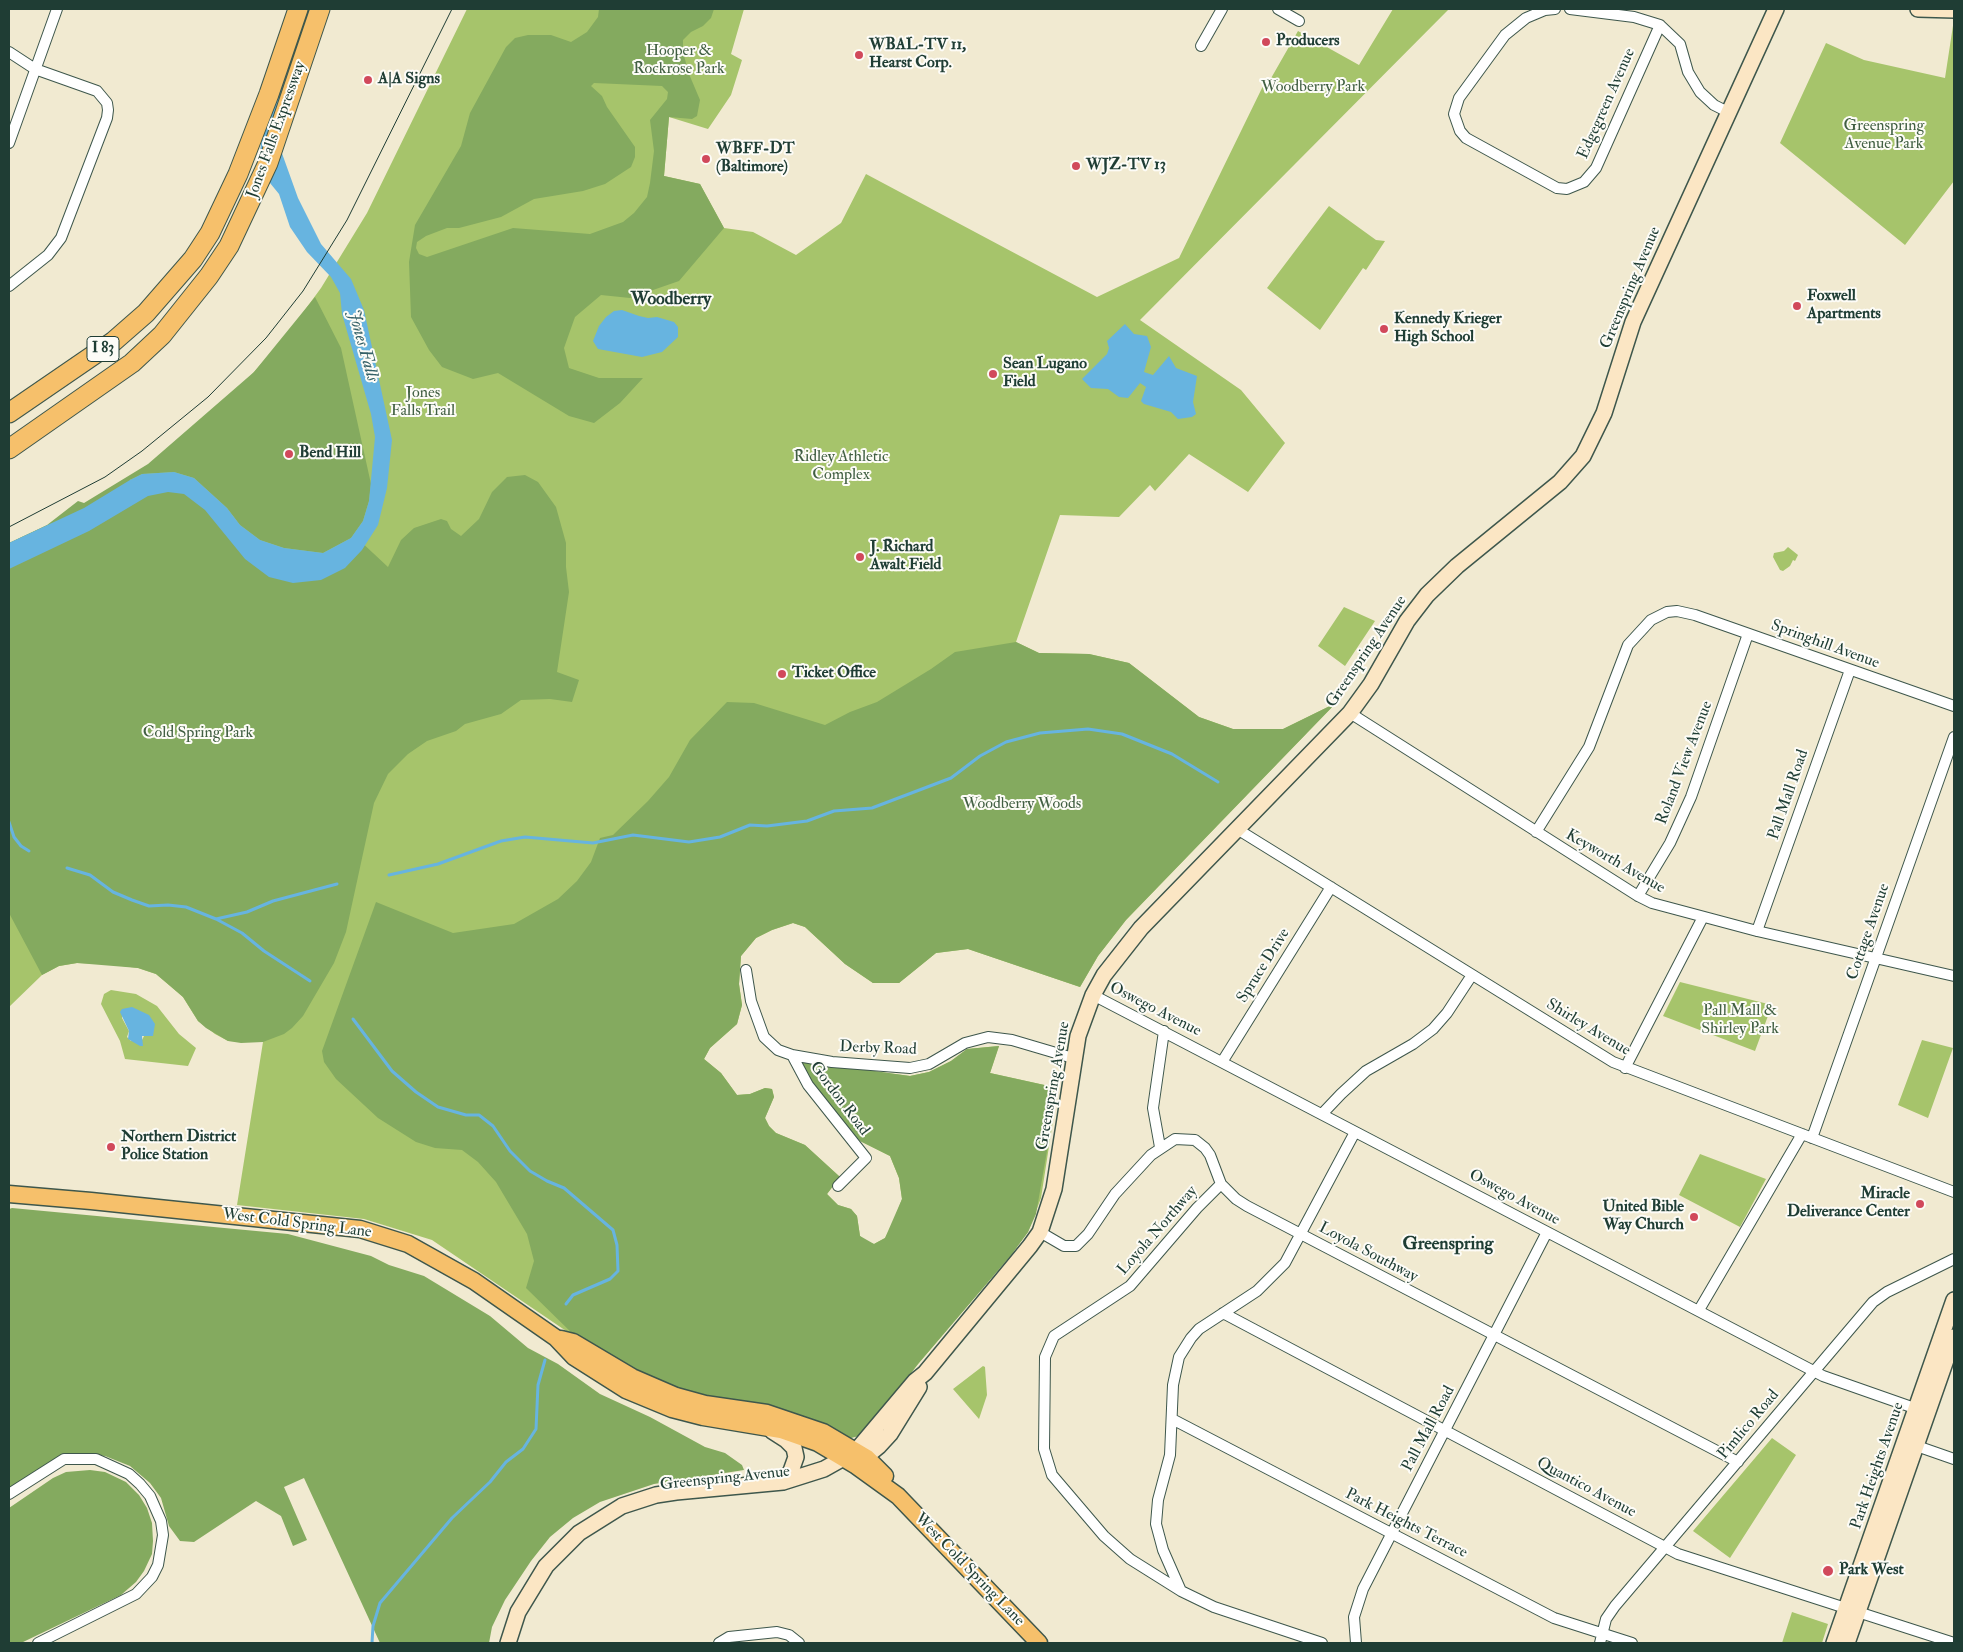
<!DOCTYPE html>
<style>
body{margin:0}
#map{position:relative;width:1963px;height:1652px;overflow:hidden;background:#f1ead1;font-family:"IM FELL Double Pica",serif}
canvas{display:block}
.frame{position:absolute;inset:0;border:10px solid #1f3d34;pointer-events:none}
</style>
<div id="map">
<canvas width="1963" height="1652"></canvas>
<div class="frame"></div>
</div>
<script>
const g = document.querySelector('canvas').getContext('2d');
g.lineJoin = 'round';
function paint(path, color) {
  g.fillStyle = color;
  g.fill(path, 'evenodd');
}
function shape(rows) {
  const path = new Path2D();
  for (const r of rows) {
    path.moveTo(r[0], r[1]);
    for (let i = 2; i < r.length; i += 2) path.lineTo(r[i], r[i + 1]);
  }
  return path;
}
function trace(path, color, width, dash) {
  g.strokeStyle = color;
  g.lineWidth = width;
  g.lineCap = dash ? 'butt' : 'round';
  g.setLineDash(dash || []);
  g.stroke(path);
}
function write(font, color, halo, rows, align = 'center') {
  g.font = font + ' "IM FELL Double Pica",serif';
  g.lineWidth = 4;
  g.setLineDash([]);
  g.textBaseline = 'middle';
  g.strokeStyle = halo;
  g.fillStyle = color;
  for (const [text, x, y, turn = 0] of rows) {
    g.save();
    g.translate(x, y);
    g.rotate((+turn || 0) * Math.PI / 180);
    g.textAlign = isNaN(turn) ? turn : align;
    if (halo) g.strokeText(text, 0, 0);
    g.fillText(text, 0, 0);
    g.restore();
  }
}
paint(shape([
 [467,9,744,9,731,54,742,60,731,95,708,129,669,117,664,176,700,184,724,228,753,232,796,255,841,223,866,174,1097,297,1179,258,1263,86,1266,87,1298,31,1359,65,1393,9,1449,9,1140,320,1241,390,1285,443,1248,492,1189,454,1155,491,1150,485,1119,517,1060,515,1016,642,1039,653,1089,654,1129,663,1199,717,1233,729,1283,729,1336,703,1126,920,1098,956,1080,987,968,949,936,953,899,983,873,983,845,964,805,927,793,923,772,930,756,938,741,956,739,984,742,1005,737,1024,710,1048,704,1059,721,1073,737,1095,750,1094,765,1088,772,1089,774,1097,765,1118,769,1126,776,1133,805,1145,840,1177,827,1194,838,1205,851,1209,857,1216,860,1236,866,1241,874,1244,885,1238,892,1225,902,1199,899,1178,890,1156,860,1141,835,1066,910,1076,929,1072,951,1061,967,1049,999,1046,990,1073,1058,1088,1041,1198,1028,1232,1011,1255,918,1364,869,1427,851,1438,578,1339,432,1240,364,1219,237,1205,263,1042,228,1041,215,1034,198,1021,183,997,156,974,138,968,106,964,77,963,59,966,42,975,9,1007,9,543,84,508,130,480,187,437,240,388,288,333,321,288,367,213],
 [1954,19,1954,181,1905,245,1780,143,1826,43,1864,60,1945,78],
 [1329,206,1376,240,1385,241,1366,270,1363,268,1320,330,1267,288],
 [1788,547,1798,555,1795,561,1793,560,1790,566,1783,571,1780,570,1773,557,1774,553,1784,551],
 [1344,607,1375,621,1345,666,1318,646],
 [1680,982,1772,1005,1755,1051,1663,1016],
 [111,990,136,994,157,1006,179,1034,196,1048,188,1066,125,1059,120,1041,101,1004,104,994],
 [124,1009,145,1034,142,1040,131,1041,127,1037,129,1031,122,1018],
 [1922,1040,1953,1048,1928,1118,1898,1105],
 [1700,1154,1766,1179,1740,1227,1679,1195],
 [983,1366,985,1367,987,1395,979,1419,953,1389],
 [1772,1438,1796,1455,1730,1558,1693,1531],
 [1792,1612,1828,1624,1822,1643,1782,1643]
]), '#a6c46b');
paint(shape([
 [599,9,714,9,711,18,703,26,691,32,683,40,683,52,689,74,700,100,697,116,692,119,669,117,664,176,700,184,724,228,679,281,630,298,601,295,575,317,564,348,569,368,599,378,643,378,620,403,594,423,569,416,498,373,473,379,442,367,429,350,411,317,409,262,415,225,461,146,470,113,506,47,515,38,528,35,551,35,571,42,587,32,598,17],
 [594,83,662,86,668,92,667,99,650,120,654,151,650,183,647,197,634,213,623,222,590,234,513,228,427,257,419,254,416,248,417,242,426,236,447,228,459,228,501,217,534,199,583,191,605,184,631,167,635,157,635,147,607,107,602,96,591,86],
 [315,297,341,348,371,484,369,501,363,521,351,538,323,553,284,548,260,540,240,525,227,508,194,478,174,472,142,474,130,480,173,478,238,536,294,567,358,539,388,567,401,540,414,528,441,519,447,521,451,529,461,536,479,519,492,492,507,477,525,475,538,482,556,507,566,543,566,567,569,592,557,672,579,680,572,702,550,699,521,700,501,714,465,724,456,731,427,741,408,754,388,774,374,803,346,932,334,963,303,1016,292,1028,284,1034,263,1042,241,1043,228,1041,206,1028,198,1021,183,997,169,985,156,974,138,968,77,963,59,966,42,975,9,913,9,543,47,525,78,501,84,503,148,464,254,372],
 [1016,642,1039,653,1089,654,1129,663,1199,717,1233,729,1283,729,1336,703,1126,920,1098,956,1080,987,968,949,936,953,899,983,873,983,845,964,805,927,793,923,772,930,756,938,741,956,739,984,742,1005,737,1024,710,1048,704,1059,721,1073,737,1095,750,1094,765,1088,772,1089,774,1097,765,1118,769,1126,776,1133,805,1145,840,1177,827,1194,838,1205,851,1209,857,1216,860,1236,874,1244,885,1238,902,1199,899,1178,890,1156,860,1141,844,1127,800,1067,799,1063,802,1061,910,1076,929,1072,951,1061,967,1049,999,1046,990,1073,1058,1088,1036,1214,1028,1232,1011,1255,918,1364,869,1427,859,1436,851,1438,789,1415,676,1389,621,1365,578,1339,526,1288,534,1261,527,1234,496,1182,478,1162,462,1150,435,1148,416,1142,378,1118,336,1079,324,1062,322,1051,376,902,453,933,514,924,558,899,577,881,591,862,600,838,613,835,648,801,669,777,690,740,727,702,754,703,825,725,850,712,877,702,931,669,955,652],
 [12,1208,288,1234,371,1256,389,1265,424,1276,490,1316,528,1348,558,1364,600,1394,650,1417,705,1447,725,1453,742,1465,744,1470,654,1484,600,1502,573,1518,550,1537,531,1561,505,1600,492,1627,489,1643,380,1643,304,1478,284,1487,307,1540,293,1546,281,1516,256,1501,194,1542,180,1541,169,1526,161,1498,150,1483,130,1466,105,1456,79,1453,51,1461,9,1489,9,1209],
 [90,1470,105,1472,126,1482,139,1495,147,1508,152,1523,153,1541,152,1554,144,1571,136,1582,121,1595,21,1643,9,1643,9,1508,53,1478,66,1472]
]), '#84aa5f');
paint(shape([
 [297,9,325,9,279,145,298,198,321,244,351,279,364,310,392,440,387,488,378,525,362,550,345,568,321,580,293,583,269,577,245,559,205,510,184,494,168,492,148,496,89,531,9,569,9,543,84,508,130,480,142,474,174,472,194,478,227,508,240,525,260,540,284,548,323,553,351,538,363,521,369,501,375,437,371,414,342,314,340,293,331,277,307,252,290,227,279,194,270,183,262,166,260,152,262,136],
 [622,310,639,316,648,318,657,317,674,322,678,327,678,337,662,352,642,357,598,349,593,341,599,326,606,317,614,311],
 [1125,324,1134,334,1147,336,1151,347,1144,372,1153,375,1169,356,1176,368,1197,376,1193,402,1196,414,1192,417,1178,419,1171,412,1144,404,1141,401,1146,387,1140,383,1128,398,1119,397,1108,389,1091,388,1082,379,1107,354,1109,348,1107,341],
 [132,1007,149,1015,155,1024,153,1036,142,1036,143,1046,140,1046,128,1039,129,1031,120,1012,122,1009]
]), '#67b4e0');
trace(shape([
 [9,822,14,837,21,846,29,851],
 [67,868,90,875,113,892,132,900,149,906,168,905,186,907,216,919,242,933,264,951,310,981],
 [389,875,438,864,501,841,525,837,593,843,633,835,689,842,720,837,750,825,767,826,807,821,834,811,872,808,951,778,980,756,1006,742,1040,733,1088,729,1122,734,1172,754,1218,782],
 [216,919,247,912,273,901,337,884],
 [353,1019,392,1071,416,1092,438,1107,466,1115,479,1115,493,1126,510,1151,530,1171,547,1181,564,1188,613,1230,617,1245,618,1271,610,1279,573,1295,566,1304],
 [372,1643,373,1626,380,1603,452,1518,490,1482,506,1462,523,1449,536,1429,538,1385,545,1360]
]), '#67b4e0', 3);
const street = shape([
 [1278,9,1299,21],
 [1555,9,1545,10,1526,18,1505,35,1459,98,1454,114,1460,131,1466,138,1557,188,1567,189,1584,182,1596,168,1660,25],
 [1570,9,1634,17,1660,25,1680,44,1688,72,1700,92,1714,105,1728,112],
 [1201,46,1222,9],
 [9,52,35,69,97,91,107,103,108,110,107,118,61,238,48,255,9,286],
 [9,143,57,9],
 [1350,713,1638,896,1652,903,1757,931,1954,976],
 [1237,829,1613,1062,1954,1192],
 [1536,832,1589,747,1628,645,1651,620,1667,612,1677,611,1695,615,1954,706],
 [1638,896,1670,843,1691,797,1748,634],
 [1757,931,1850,670],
 [746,970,751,1001,764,1037,778,1050,792,1055,832,1062,910,1068,929,1064,965,1043,988,1037,1012,1040,1073,1058],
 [1093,995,1823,1376,1920,1410],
 [792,1055,808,1085,866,1158,838,1186],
 [1222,1062,1331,887],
 [1625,1068,1703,917],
 [1322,1114,1341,1094,1366,1071,1413,1044,1433,1029,1447,1013,1472,975],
 [1812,1138,1954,737],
 [1160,1147,1153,1108,1164,1031],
 [1221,1184,1197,1208,1130,1286,1054,1336,1045,1357,1044,1449,1052,1475,1104,1536,1130,1559,1181,1591,1214,1607,1322,1643],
 [1040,1232,1064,1246,1076,1246,1088,1234,1115,1194,1151,1155,1175,1139,1195,1140,1205,1148,1210,1155,1221,1184,1236,1199,1247,1206,1738,1462],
 [1699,1310,1802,1134],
 [1223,1313,1678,1554,1954,1643],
 [1172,1419,1554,1618,1632,1643],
 [1911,1444,1954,1459],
 [9,1494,64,1459,96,1459,129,1474,140,1484,150,1496,161,1521,163,1535,158,1565,152,1577,136,1594,38,1643],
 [1181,1591,1163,1550,1156,1524,1158,1500,1170,1455,1173,1385,1179,1357,1191,1338,1199,1329,1257,1291,1285,1263,1355,1132],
 [719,1643,729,1637,777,1632,789,1635,799,1643],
 [1356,1643,1354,1617,1363,1589,1547,1232],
 [1600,1643,1606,1619,1615,1606,1873,1302,1887,1292,1954,1259]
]);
const secondary = shape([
 [1918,9,1954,10],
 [772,1431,786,1440,794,1448,796,1457,791,1471,783,1482],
 [857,1464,879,1446,890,1434,919,1387],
 [508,1643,518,1612,546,1566,579,1533,622,1506,656,1495,676,1492,783,1482,824,1469,856,1451,915,1381,925,1373,1030,1246,1040,1232,1054,1189,1078,1036,1093,995,1104,975,1141,928,1350,713,1371,684,1407,621,1427,595,1457,566,1560,482,1583,456,1604,413,1633,322,1776,9],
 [1834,1643,1954,1300],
 [1847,1643,1954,1337]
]);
const primary = shape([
 [9,1194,91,1201,360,1229,408,1244,474,1281,556,1338,574,1357,626,1390,672,1409,703,1417,781,1430,818,1443,855,1465,898,1496,1039,1643],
 [561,1339,573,1342,632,1377,676,1396,705,1404,767,1413,823,1432,867,1458,885,1476]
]);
const highway = shape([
 [9,413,114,341,146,313,193,259,210,233,238,174,269,94,298,9],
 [9,449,132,363,162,335,209,276,229,246,268,163,320,9]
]);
trace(street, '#3e574c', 12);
trace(secondary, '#3e574c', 18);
trace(primary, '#3e574c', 19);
trace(highway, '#3e574c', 21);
trace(street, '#fff', 10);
trace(secondary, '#fbe6c4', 15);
trace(primary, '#f6c06b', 16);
trace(highway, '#f6c06b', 19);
trace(shape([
 [9,527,105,477,142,451,208,397,266,338,303,291,347,220,452,9]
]), '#1f3d34', 1);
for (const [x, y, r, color] of [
 [1266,42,5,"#d1495b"],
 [859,55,5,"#d1495b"],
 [368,80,5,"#d1495b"],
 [706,159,5,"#d1495b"],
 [1076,166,5,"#d1495b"],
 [1797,306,5,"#d1495b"],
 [1384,329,5,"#d1495b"],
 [993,374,5,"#d1495b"],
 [289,454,5,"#d1495b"],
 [860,557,5,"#d1495b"],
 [782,674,5,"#d1495b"],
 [111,1147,5,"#d1495b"],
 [1920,1204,5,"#d1495b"],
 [1694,1217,5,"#d1495b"],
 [1828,1571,6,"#d1495b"]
]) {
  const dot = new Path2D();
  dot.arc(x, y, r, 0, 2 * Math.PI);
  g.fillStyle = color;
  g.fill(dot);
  trace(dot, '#fdfcf7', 2);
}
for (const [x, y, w] of [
 [103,349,32]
]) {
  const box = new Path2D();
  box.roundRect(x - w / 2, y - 12.5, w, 25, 4);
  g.fillStyle = '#fdfcf7';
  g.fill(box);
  trace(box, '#1f3d34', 1);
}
write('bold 15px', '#1f3d34', null, [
 ["I 83",103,349]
]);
write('bold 16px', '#1f3d34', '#fdfcf7', [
 ["Producers",1276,42],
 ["WBAL-TV 11,",869,46],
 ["Hearst Corp.",869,64],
 ["A|A Signs",378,80],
 ["WBFF-DT",716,150],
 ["(Baltimore)",716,168],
 ["WJZ-TV 13",1086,166],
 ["Foxwell",1807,297],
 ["Apartments",1807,315],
 ["Kennedy Krieger",1394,320],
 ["High School",1394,338],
 ["Sean Lugano",1003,365],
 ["Field",1003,383],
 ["Bend Hill",299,454],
 ["J. Richard",870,548],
 ["Awalt Field",870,566],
 ["Ticket Office",792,674],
 ["Northern District",121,1138],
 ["Police Station",121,1156],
 ["Miracle",1910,1195,"right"],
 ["Deliverance Center",1910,1213,"right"],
 ["United Bible",1684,1208,"right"],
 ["Way Church",1684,1226,"right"],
 ["Park West",1839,1571]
], 'left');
write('16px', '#415f42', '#fdfcf7', [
 ["Hooper &",679,52],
 ["Rockrose Park",679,70],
 ["Woodberry Park",1313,88],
 ["Greenspring",1884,127],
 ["Avenue Park",1884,145],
 ["Jones",423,394],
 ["Falls Trail",423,412],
 ["Ridley Athletic",841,458],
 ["Complex",841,476],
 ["Cold Spring Park",198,734],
 ["Woodberry Woods",1022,805],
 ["Pall Mall &",1740,1012],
 ["Shirley Park",1740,1030]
]);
write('16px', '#1f3d34', '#fdfcf7', [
 ["Edgegreen Avenue",1607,104,-66],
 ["Jones Falls Expressway",277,130,-70],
 ["Greenspring Avenue",1631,288,-67],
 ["Springhill Avenue",1825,645,20],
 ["Greenspring Avenue",1367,652,-56],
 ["Roland View Avenue",1685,763,-69],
 ["Pall Mall Road",1789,795,-71],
 ["Keyworth Avenue",1615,862,30],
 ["Cottage Avenue",1869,932,-71],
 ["Spruce Drive",1264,966,-58],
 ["Oswego Avenue",1155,1010,27],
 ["Shirley Avenue",1588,1028,31],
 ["Derby Road",878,1049,2],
 ["Greenspring Avenue",1054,1086,-80],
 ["Gordon Road",839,1099,53],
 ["Oswego Avenue",1514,1198,28],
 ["West Cold Spring Lane",297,1224,7],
 ["Loyola Northway",1158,1231,-49],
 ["Loyola Southway",1368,1253,28],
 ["Pimlico Road",1749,1425,-50],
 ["Pall Mall Road",1429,1429,-62],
 ["Park Heights Avenue",1878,1466,-71],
 ["Greenspring Avenue",725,1479,-6],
 ["Quantico Avenue",1586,1488,28],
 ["Park Heights Terrace",1406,1524,27],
 ["West Cold Spring Lane",969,1570,46]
]);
write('bold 18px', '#1f3d34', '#fdfcf7', [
 ["Woodberry",671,300],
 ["Greenspring",1448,1245]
]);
write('italic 18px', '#356168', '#fdfcf7', [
 ["Jones Falls",362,346,74]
]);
</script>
